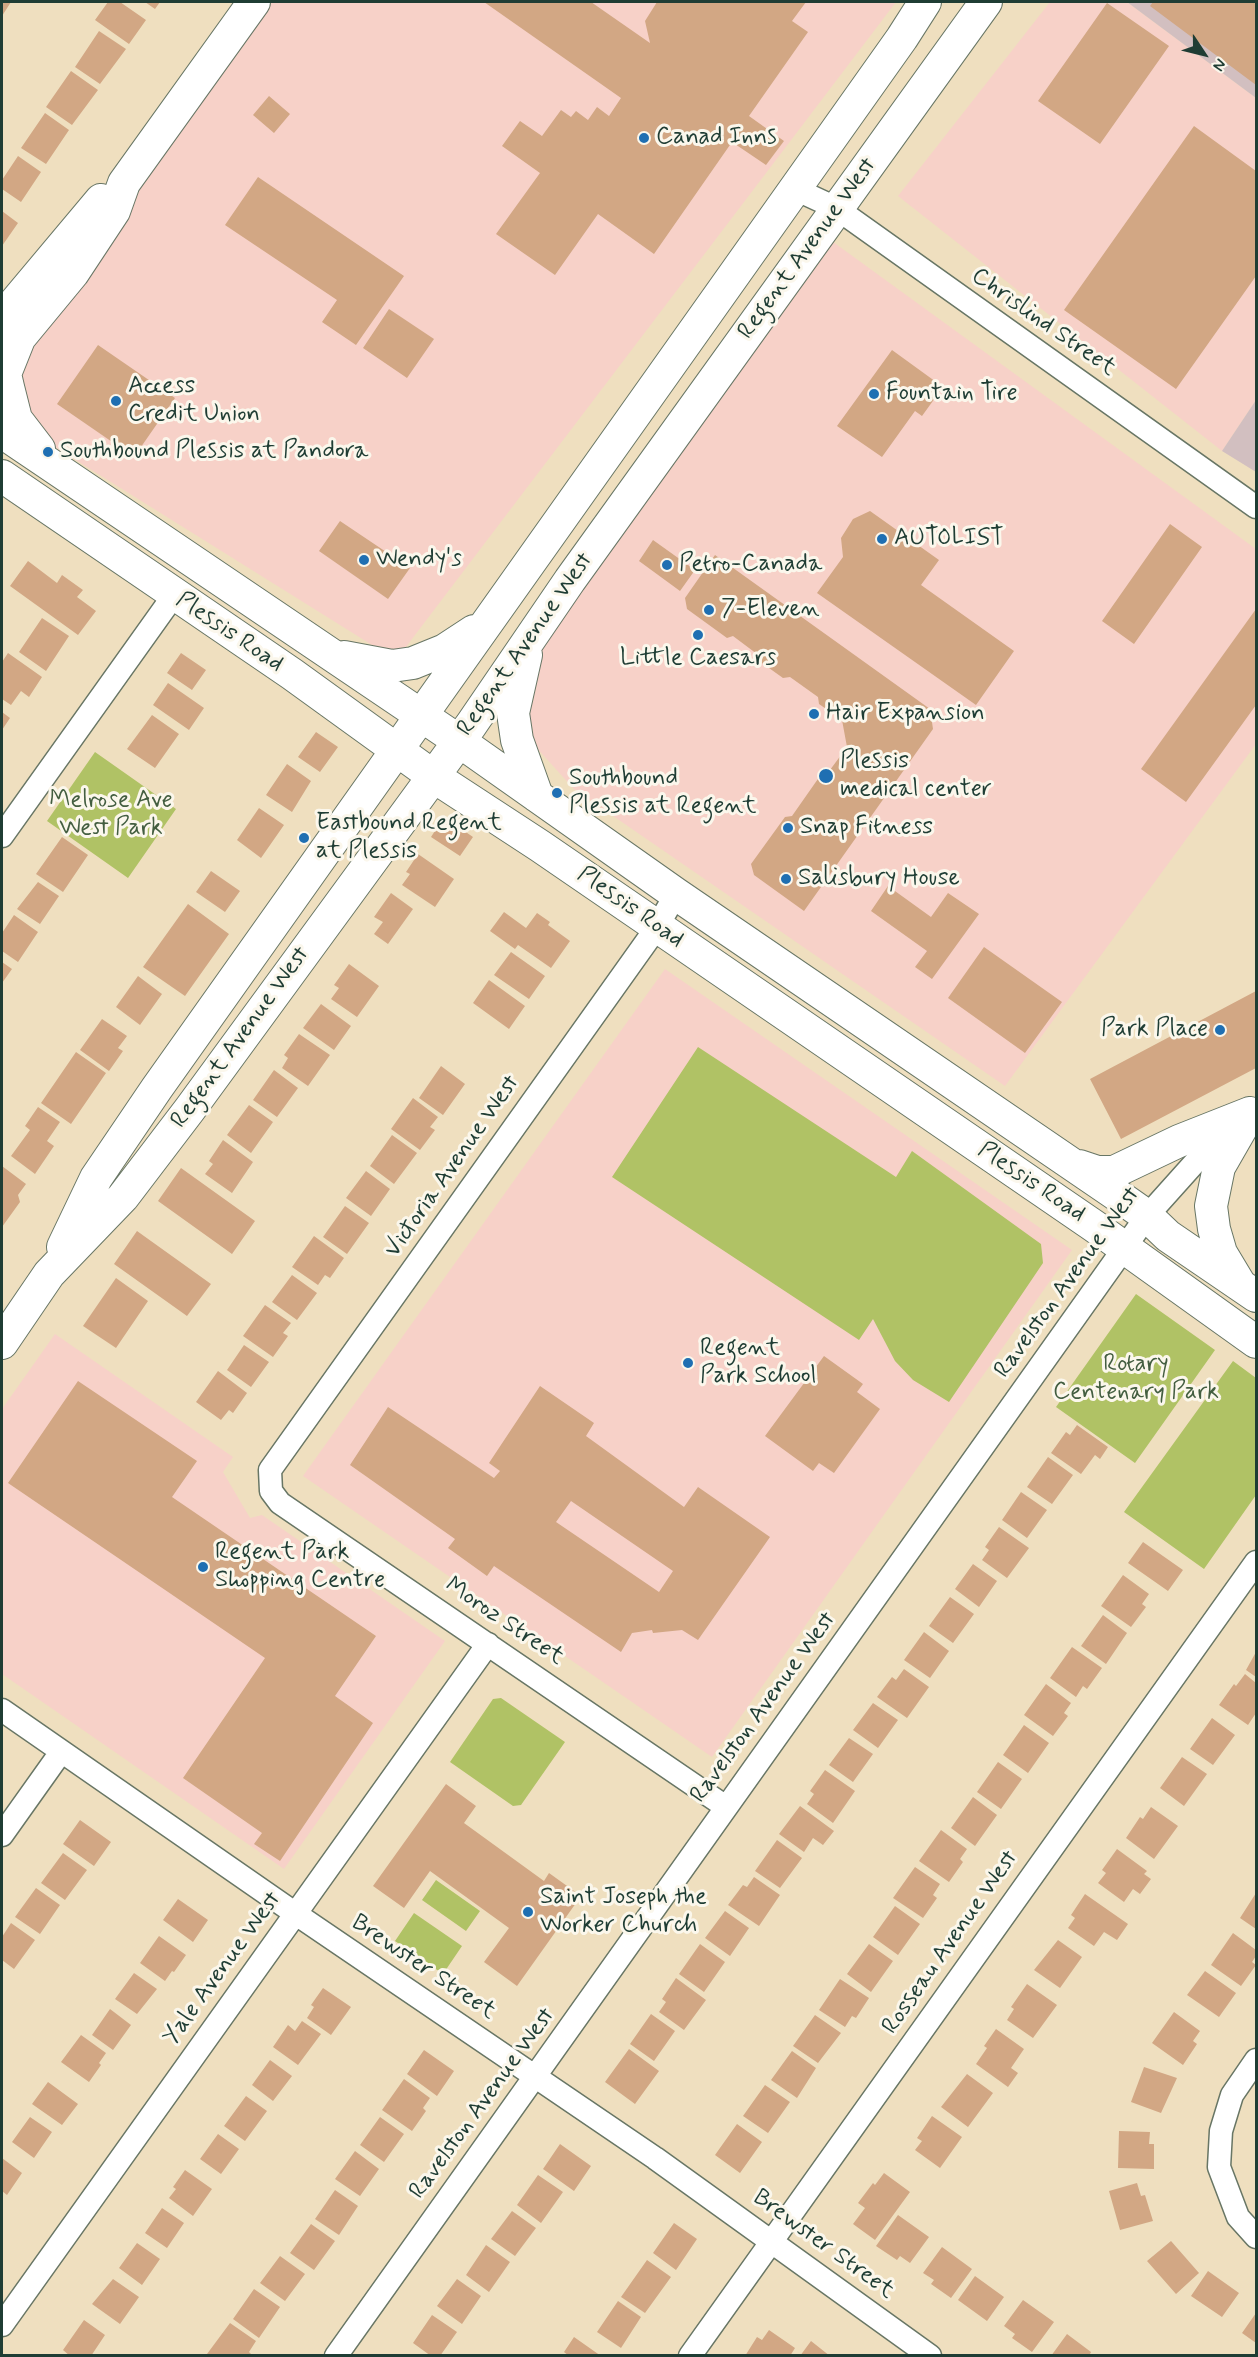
<!DOCTYPE html>
<style>
body{margin:0}
#map{position:relative;width:1258px;height:2357px;overflow:hidden;background:#efdfbf;font-family:Mynerve,sans-serif}
canvas{display:block}
.frame{position:absolute;inset:0;border:3px solid #1f3d34;pointer-events:none}
.north{position:absolute;left:1174px;top:24px;width:60px;height:60px;-webkit-text-stroke:4px #fbf7ec;paint-order:stroke;rotate:125deg;font-size:16px;font-weight:700;line-height:24px;text-align:center;color:#1f3d34}
.north::after{content:'';display:block;margin:auto;width:21px;height:27px;background:#1f3d34;clip-path:polygon(50% 0,100% 100%,50% 72%,0 100%)}
</style>
<div id="map">
<canvas width="1258" height="2357"></canvas>
<div class="frame"></div>
<div class="north">N</div>
</div>
<script>
const g = document.querySelector('canvas').getContext('2d');
g.lineJoin = 'round';
function paint(path, color) {
  g.fillStyle = color;
  g.fill(path, 'evenodd');
}
function shape(rows) {
  const path = new Path2D();
  for (const r of rows) {
    path.moveTo(r[0], r[1]);
    for (let i = 2; i < r.length; i += 2) path.lineTo(r[i], r[i + 1]);
  }
  return path;
}
function trace(path, color, width, dash) {
  g.strokeStyle = color;
  g.lineWidth = width;
  g.lineCap = dash ? 'butt' : 'round';
  g.setLineDash(dash || []);
  g.stroke(path);
}
function write(font, color, halo, rows, align = 'center') {
  g.font = font + ' Mynerve,sans-serif';
  g.lineWidth = 6;
  g.setLineDash([]);
  g.textBaseline = 'middle';
  g.strokeStyle = halo;
  g.fillStyle = color;
  for (const [text, x, y, turn = 0] of rows) {
    g.save();
    g.translate(x, y);
    g.rotate((+turn || 0) * Math.PI / 180);
    g.textAlign = isNaN(turn) ? turn : align;
    if (halo) g.strokeText(text, 0, 0);
    g.fillText(text, 0, 0);
    g.restore();
  }
}
paint(shape([
 [263,2,896,2,396,660,2,414,2,386],
 [1050,2,1127,2,1256,98,1256,400,1222,451,898,196],
 [829,239,1256,549,1256,744,1005,1086,574,789,533,744,526,714,544,640],
 [665,969,1072,1250,712,1757,303,1476],
 [55,1334,233,1457,223,1472,250,1518,262,1515,445,1641,284,1869,2,1674,2,1409]
]), '#f7d1c8');
paint(shape([
 [1127,2,1256,2,1256,98],
 [1256,400,1256,472,1222,451]
]), '#d2bfc0');
paint(shape([
 [95,752,176,809,128,878,47,821],
 [698,1047,896,1177,912,1151,1041,1244,1043,1263,949,1402,913,1380,895,1361,873,1319,859,1340,612,1177],
 [1136,1294,1215,1350,1135,1463,1056,1407],
 [1233,1361,1256,1378,1256,1495,1204,1569,1124,1512],
 [501,1698,565,1742,521,1805,513,1806,450,1762,493,1699],
 [436,1880,480,1911,466,1931,422,1900],
 [414,1913,462,1946,443,1974,395,1941]
]), '#b0c265');
paint(shape([
 [2,2,11,2,2,16],
 [108,2,120,2,146,20,129,44,95,20],
 [145,2,160,2,155,9],
 [484,2,591,2,650,43,645,21,657,2,806,2,792,21,808,32,749,116,784,141,766,165,732,142,654,254,598,214,555,275,496,234,540,173,502,146,520,121,542,136,561,110,571,117,576,111,588,120,597,107,609,116,621,98],
 [1153,2,1256,2,1256,85,1150,6],
 [1107,3,1169,46,1100,144,1038,101],
 [99,31,126,49,100,84,75,67],
 [71,71,98,90,72,125,46,107],
 [269,96,290,114,274,133,253,115],
 [45,113,69,130,46,164,21,148],
 [1194,126,1256,171,1256,276,1176,389,1064,310],
 [18,156,41,172,21,202,2,189,2,180],
 [258,177,404,276,356,345,322,322,337,300,225,225],
 [2,211,18,223,2,246],
 [389,309,434,339,407,378,363,348],
 [98,345,175,398,134,457,57,404],
 [892,350,943,387,922,416,915,411,882,457,837,426],
 [870,511,939,560,921,585,1014,651,976,705,817,593,843,557,841,538,853,519],
 [340,521,410,568,388,599,319,551],
 [1170,524,1202,547,1134,644,1102,621],
 [653,540,695,570,680,591,639,561],
 [715,555,930,709,933,729,804,911,754,875,751,864,785,817,792,816,820,776,827,774,847,747,842,720,819,704,818,697,790,677,783,678,762,663,761,657,733,636,727,638,687,609,685,598],
 [28,561,57,583,62,575,83,590,77,597,96,611,78,635,10,586],
 [1256,609,1256,705,1186,802,1141,769],
 [42,618,69,636,46,671,19,652],
 [8,653,42,677,29,697,21,691,11,705,2,699,2,662],
 [181,653,206,670,192,690,167,673],
 [168,683,204,708,189,730,153,705],
 [2,712,10,718,2,730],
 [152,715,179,734,155,768,127,749],
 [316,732,338,747,320,772,298,757],
 [287,764,311,781,292,812,266,795],
 [259,808,284,825,261,858,237,840],
 [444,817,473,837,460,856,431,837],
 [62,837,88,855,63,892,36,874],
 [418,854,454,879,435,907,402,885,410,874,406,872],
 [211,871,240,891,225,912,196,892],
 [38,882,59,896,40,924,17,909],
 [888,886,931,917,948,893,979,914,932,979,915,967,927,951,871,911],
 [391,893,413,909,388,944,374,934,383,922,374,917],
 [188,904,229,934,185,996,143,967],
 [504,912,526,928,537,913,550,922,548,925,570,941,551,968,518,945,515,949,490,931],
 [14,915,38,932,18,962,2,951,2,933],
 [984,947,1062,1002,1025,1053,948,998],
 [511,952,545,976,529,999,494,975],
 [2,962,12,969,2,983],
 [349,964,379,986,357,1017,331,999,339,988,334,985],
 [138,976,162,994,140,1025,116,1007],
 [489,980,525,1006,509,1029,473,1003],
 [1256,991,1256,1068,1121,1139,1090,1079],
 [321,1004,351,1026,334,1050,303,1028],
 [102,1019,127,1036,118,1048,123,1051,109,1071,80,1050],
 [299,1034,330,1055,308,1086,282,1068,288,1058,284,1055],
 [76,1052,106,1073,71,1124,41,1103],
 [441,1066,465,1084,443,1115,419,1098],
 [274,1070,298,1088,277,1117,253,1100],
 [413,1098,438,1117,430,1127,435,1130,420,1150,391,1129],
 [249,1105,273,1122,251,1153,227,1135],
 [38,1107,60,1122,47,1141,54,1146,35,1174,11,1156,30,1130,25,1126],
 [392,1135,417,1153,394,1184,370,1166],
 [223,1140,253,1162,232,1193,205,1174,213,1164,209,1161],
 [2,1166,26,1184,18,1195,20,1202,2,1227],
 [181,1168,255,1221,232,1254,158,1201],
 [366,1171,390,1189,371,1216,346,1198],
 [345,1206,369,1223,347,1254,323,1237],
 [137,1231,211,1284,187,1316,114,1264],
 [314,1236,344,1258,330,1278,325,1275,318,1285,292,1267],
 [292,1275,317,1293,297,1320,272,1302],
 [116,1278,148,1301,116,1348,83,1326],
 [265,1305,291,1323,283,1333,288,1336,273,1357,243,1336],
 [244,1345,269,1362,251,1387,227,1370],
 [824,1356,863,1384,857,1392,880,1409,834,1473,819,1463,813,1471,765,1436],
 [218,1371,247,1393,233,1413,229,1410,221,1420,196,1402],
 [78,1381,197,1461,172,1497,376,1636,335,1696,373,1723,280,1861,254,1844,262,1833,183,1778,265,1658,8,1483],
 [540,1386,594,1423,586,1436,684,1507,698,1487,770,1537,698,1640,682,1630,653,1633,652,1630,632,1633,621,1652,494,1566,487,1576,448,1548,455,1539,350,1465,388,1407,494,1478,500,1471,489,1463],
 [571,1501,673,1571,659,1592,556,1522],
 [1077,1425,1108,1447,1100,1459,1095,1455,1081,1474,1051,1453,1066,1432,1070,1435],
 [1048,1457,1073,1475,1052,1504,1027,1487],
 [1021,1492,1047,1510,1027,1538,1002,1520],
 [999,1527,1029,1548,1007,1578,982,1560,989,1550,985,1547],
 [1143,1542,1183,1570,1168,1591,1128,1563],
 [973,1564,997,1581,979,1607,955,1589],
 [1123,1575,1149,1594,1142,1604,1146,1607,1131,1627,1101,1606],
 [950,1597,974,1614,953,1643,929,1626],
 [1103,1615,1127,1633,1106,1664,1081,1646],
 [924,1632,949,1651,930,1678,904,1660],
 [1072,1647,1102,1668,1087,1689,1083,1686,1076,1697,1050,1678],
 [1256,1652,1256,1677,1246,1670],
 [904,1669,929,1687,907,1718,877,1697,892,1677,896,1680],
 [1245,1674,1256,1683,1256,1713,1248,1725,1219,1705,1234,1684,1236,1686],
 [1046,1684,1071,1703,1064,1713,1068,1716,1053,1736,1024,1715],
 [873,1703,898,1720,878,1748,853,1730],
 [1212,1718,1235,1735,1213,1765,1190,1749],
 [1024,1725,1049,1743,1028,1773,1003,1755],
 [849,1738,873,1754,853,1782,829,1765],
 [1182,1757,1207,1774,1184,1806,1160,1788],
 [998,1762,1022,1779,1001,1809,977,1792],
 [825,1770,855,1791,833,1823,807,1804,814,1794,810,1791],
 [446,1784,476,1806,464,1823,544,1881,549,1873,581,1896,517,1986,484,1962,509,1928,430,1871,404,1908,373,1886],
 [973,1797,997,1815,975,1846,951,1828],
 [800,1806,834,1831,823,1845,813,1838,804,1852,779,1834],
 [1151,1807,1178,1826,1154,1859,1126,1838,1140,1817,1143,1819],
 [80,1820,111,1842,94,1866,63,1844],
 [941,1830,967,1849,960,1859,963,1862,949,1882,919,1861],
 [777,1840,802,1858,780,1888,755,1871],
 [1117,1849,1147,1871,1144,1874,1151,1879,1140,1894,1133,1889,1124,1902,1098,1883,1106,1873,1102,1870],
 [63,1853,87,1870,65,1900,41,1883],
 [915,1867,940,1884,933,1895,937,1898,923,1918,893,1898],
 [754,1877,780,1895,759,1926,728,1905,743,1885,747,1887],
 [36,1888,60,1905,40,1934,15,1917],
 [1256,1893,1256,1929,1240,1918],
 [1085,1894,1128,1924,1117,1940,1104,1932,1094,1946,1068,1928,1075,1918,1071,1915],
 [178,1899,208,1920,193,1942,163,1920],
 [895,1906,920,1924,898,1955,873,1937],
 [725,1911,749,1928,730,1956,705,1938],
 [11,1923,35,1940,14,1969,2,1960,2,1937],
 [1233,1933,1256,1950,1256,1956,1252,1962,1256,1965,1241,1986,1211,1965],
 [159,1936,186,1955,174,1972,172,1971,165,1981,140,1963],
 [1058,1940,1082,1957,1060,1988,1034,1970],
 [700,1944,725,1962,704,1992,679,1974],
 [869,1944,893,1961,871,1992,847,1974],
 [1205,1971,1236,1993,1219,2017,1187,1995],
 [134,1973,157,1989,137,2014,115,1999],
 [676,1978,706,2000,684,2030,659,2012,666,2002,662,1999],
 [840,1979,869,1998,856,2018,852,2016,845,2027,819,2010],
 [1027,1984,1057,2005,1033,2038,1007,2020,1014,2009,1011,2007],
 [323,1988,351,2007,331,2035,307,2018,314,2007,311,2005],
 [110,2009,131,2025,113,2050,92,2035],
 [1174,2012,1200,2031,1193,2041,1197,2044,1183,2065,1152,2043],
 [651,2014,675,2031,654,2061,630,2044],
 [815,2015,841,2033,818,2063,793,2046],
 [302,2021,321,2034,298,2065,273,2047,288,2025,295,2031],
 [996,2029,1024,2049,1011,2068,1018,2073,1008,2087,976,2064,987,2048,984,2046],
 [81,2035,106,2053,99,2063,101,2065,89,2082,61,2062],
 [629,2049,659,2071,635,2104,605,2082],
 [424,2050,454,2071,437,2096,407,2074],
 [792,2051,816,2068,797,2098,771,2080],
 [270,2060,292,2076,273,2101,252,2085],
 [1144,2067,1177,2078,1161,2113,1131,2102],
 [967,2074,993,2093,968,2127,941,2107],
 [404,2079,430,2098,423,2108,426,2111,412,2131,382,2110],
 [48,2082,78,2104,62,2125,32,2104],
 [765,2085,790,2102,768,2133,743,2116],
 [246,2096,267,2111,245,2141,224,2126],
 [932,2116,962,2137,940,2168,915,2150,922,2141,917,2138],
 [30,2117,52,2132,34,2158,12,2142],
 [380,2117,404,2134,384,2162,360,2145],
 [737,2124,762,2142,740,2173,715,2155],
 [1119,2131,1150,2132,1149,2144,1154,2144,1154,2169,1118,2168],
 [218,2134,239,2149,221,2174,200,2159],
 [560,2144,591,2166,574,2191,543,2169],
 [355,2151,379,2169,360,2196,335,2179],
 [2,2158,22,2173,7,2195,2,2191],
 [185,2170,212,2189,193,2216,169,2198,176,2189,173,2187],
 [884,2173,910,2192,875,2240,853,2224,865,2208,858,2203,873,2183,875,2185],
 [538,2175,563,2192,541,2223,517,2205],
 [1137,2183,1141,2196,1145,2195,1153,2221,1120,2230,1109,2191],
 [335,2190,358,2206,339,2235,315,2219],
 [162,2208,184,2223,167,2248,145,2233],
 [512,2211,536,2228,515,2256,491,2239],
 [898,2215,929,2237,910,2263,900,2256,897,2260,876,2246],
 [674,2223,697,2239,676,2270,653,2253],
 [311,2224,335,2241,314,2270,290,2253],
 [1171,2241,1199,2273,1176,2294,1147,2261],
 [137,2243,160,2259,142,2285,119,2268],
 [486,2245,510,2262,489,2292,466,2275],
 [942,2247,972,2269,951,2298,931,2284,934,2280,923,2273],
 [280,2256,305,2274,285,2301,260,2283],
 [647,2260,671,2277,645,2313,621,2297],
 [1208,2271,1239,2293,1222,2317,1191,2296],
 [975,2276,1004,2297,987,2321,958,2300],
 [113,2279,139,2297,120,2324,92,2304],
 [457,2279,481,2296,462,2324,437,2306],
 [254,2289,280,2307,259,2338,233,2319],
 [1023,2300,1054,2322,1032,2352,1012,2338,1015,2334,1004,2326],
 [618,2301,641,2317,621,2348,597,2332],
 [1256,2313,1256,2343,1242,2333],
 [432,2315,457,2332,440,2356,431,2356,413,2343],
 [84,2320,105,2335,91,2356,70,2356,63,2350],
 [230,2323,256,2341,249,2352,253,2356,207,2354],
 [769,2330,795,2348,790,2356,745,2356,757,2337,762,2340],
 [1067,2334,1091,2352,1089,2356,1051,2356],
 [574,2337,601,2356,569,2356,564,2352],
 [811,2341,830,2356,800,2356]
]), '#d2a784');
const street = shape([
 [795,189,836,208,1256,507],
 [2,836,174,595],
 [676,894,657,927,270,1470,271,1491,280,1503,726,1807],
 [2,1710,296,1914,655,2158,930,2356],
 [2,1835,61,1752],
 [1256,2060,1232,2095,1221,2131,1219,2167,1238,2217,1256,2237],
 [2,2325,488,1644],
 [336,2356,1147,1216,1199,1158,1236,1125],
 [690,2356,1256,1562]
]);
const secondary = shape([
 [2,318,101,200],
 [19,339,5,374,8,387,16,419,39,449],
 [2,359,73,273,114,211,124,183,254,2],
 [2,432,459,741,676,894,1117,1195,1147,1216,1168,1236,1256,1296],
 [2,476,292,674,433,776,540,846,1094,1226,1256,1342],
 [526,655,513,713,517,740,537,796],
 [344,657,392,666,413,663,445,650,474,631],
 [1079,1166,1097,1172,1114,1172,1179,1141,1250,1113],
 [63,1247,96,1178,157,1088,902,38,925,2],
 [1239,1283,1221,1253,1214,1229,1211,1206,1219,1167,1250,1113],
 [2,1343,49,1274,123,1197,190,1109,471,725,570,580,986,2]
]);
trace(street, '#687665', 25);
trace(secondary, '#687665', 34);
trace(street, '#fff', 22);
trace(secondary, '#fff', 32);
for (const [x, y, r, color] of [
 [644,138,6,"#1f6fb2"],
 [874,394,6,"#1f6fb2"],
 [116,401,6,"#1f6fb2"],
 [48,452,6,"#1f6fb2"],
 [882,539,6,"#1f6fb2"],
 [364,560,6,"#1f6fb2"],
 [667,565,6,"#1f6fb2"],
 [709,610,6,"#1f6fb2"],
 [698,635,6,"#1f6fb2"],
 [814,714,6,"#1f6fb2"],
 [826,776,8,"#1f6fb2"],
 [557,793,6,"#1f6fb2"],
 [788,828,6,"#1f6fb2"],
 [304,838,6,"#1f6fb2"],
 [786,879,6,"#1f6fb2"],
 [1220,1030,6,"#1f6fb2"],
 [688,1363,6,"#1f6fb2"],
 [203,1567,6,"#1f6fb2"],
 [528,1912,6,"#1f6fb2"]
]) {
  const dot = new Path2D();
  dot.arc(x, y, r, 0, 2 * Math.PI);
  g.fillStyle = color;
  g.fill(dot);
  trace(dot, '#fbf7ec', 2);
}
write('24px', '#1f3d34', '#fbf7ec', [
 ["Canad Inns",656,138],
 ["Access",128,387],
 ["Credit Union",128,415],
 ["Fountain Tire",886,394],
 ["Southbound Plessis at Pandora",60,452],
 ["AUTOLIST",894,539],
 ["Wendy's",376,560],
 ["Petro-Canada",679,565],
 ["7-Eleven",721,610],
 ["Little Caesars",698,659,"center"],
 ["Hair Expansion",826,714],
 ["Plessis",840,762],
 ["medical center",840,790],
 ["Southbound",569,779],
 ["Plessis at Regent",569,807],
 ["Eastbound Regent",316,824],
 ["at Plessis",316,852],
 ["Snap Fitness",800,828],
 ["Salisbury House",798,879],
 ["Park Place",1208,1030,"right"],
 ["Regent",700,1349],
 ["Park School",700,1377],
 ["Regent Park",215,1553],
 ["Shopping Centre",215,1581],
 ["Saint Joseph the",540,1898],
 ["Worker Church",540,1926]
], 'left');
write('24px', '#1f3d34', '#fbf7ec', [
 ["Regent Avenue West",808,249,-54],
 ["Chrislind Street",1043,323,35],
 ["Plessis Road",229,633,34],
 ["Regent Avenue West",526,645,-55],
 ["Plessis Road",630,908,35],
 ["Regent Avenue West",241,1038,-54],
 ["Victoria Avenue West",453,1167,-55],
 ["Plessis Road",1031,1183,34],
 ["Ravelston Avenue West",1068,1283,-54],
 ["Moroz Street",504,1622,34],
 ["Ravelston Avenue West",764,1708,-54],
 ["Rosseau Avenue West",951,1943,-55],
 ["Brewster Street",423,1968,34],
 ["Yale Avenue West",223,1969,-54],
 ["Ravelston Avenue West",483,2104,-54],
 ["Brewster Street",823,2245,36]
]);
write('24px', '#435e40', '#fbf7ec', [
 ["Melrose Ave",111,801],
 ["West Park",111,829],
 ["Rotary",1136,1365],
 ["Centenary Park",1136,1393]
]);
</script>
